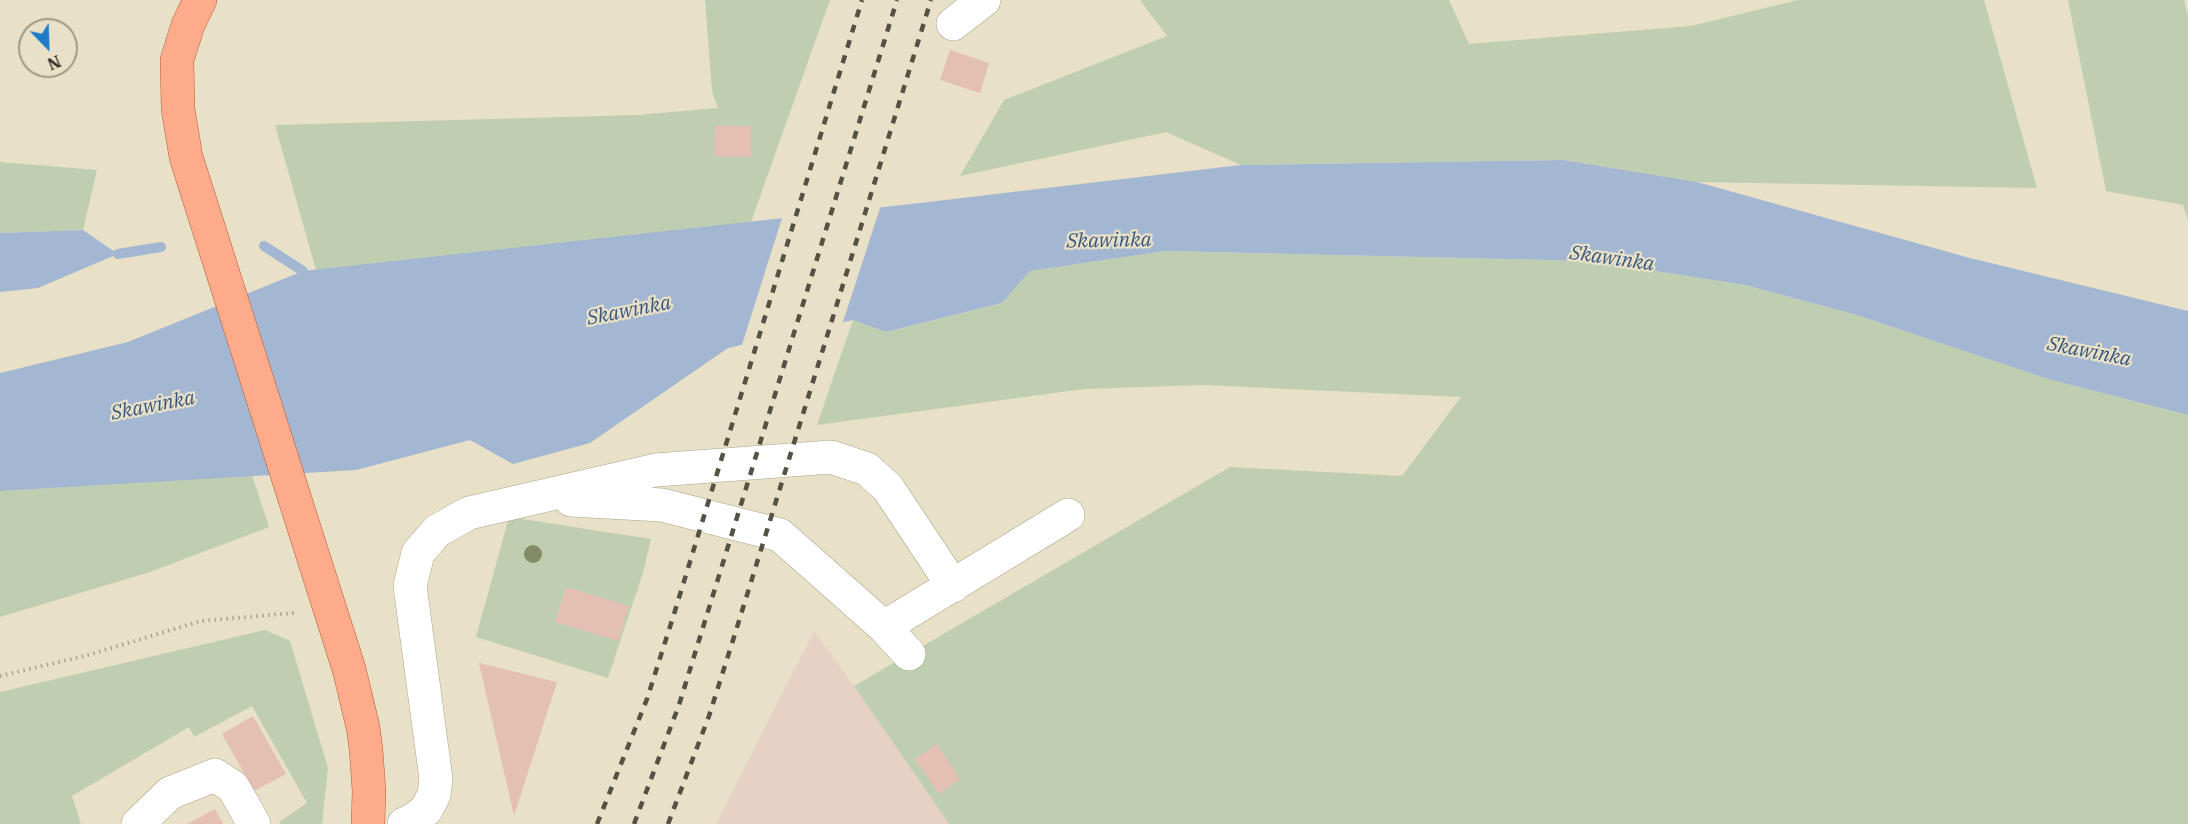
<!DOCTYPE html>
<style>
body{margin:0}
#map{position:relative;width:2188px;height:824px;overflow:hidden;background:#e8e0c7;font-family:"IBM Plex Serif",serif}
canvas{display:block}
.north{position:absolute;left:18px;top:18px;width:60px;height:60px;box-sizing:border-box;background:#e8e0c7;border:2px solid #9f9986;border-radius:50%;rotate:157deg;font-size:16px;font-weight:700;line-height:24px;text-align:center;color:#312e24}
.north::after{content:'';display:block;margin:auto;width:21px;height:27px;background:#1c7ac6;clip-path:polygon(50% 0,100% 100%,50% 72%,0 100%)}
</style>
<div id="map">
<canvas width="2188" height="824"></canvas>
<div class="north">N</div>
</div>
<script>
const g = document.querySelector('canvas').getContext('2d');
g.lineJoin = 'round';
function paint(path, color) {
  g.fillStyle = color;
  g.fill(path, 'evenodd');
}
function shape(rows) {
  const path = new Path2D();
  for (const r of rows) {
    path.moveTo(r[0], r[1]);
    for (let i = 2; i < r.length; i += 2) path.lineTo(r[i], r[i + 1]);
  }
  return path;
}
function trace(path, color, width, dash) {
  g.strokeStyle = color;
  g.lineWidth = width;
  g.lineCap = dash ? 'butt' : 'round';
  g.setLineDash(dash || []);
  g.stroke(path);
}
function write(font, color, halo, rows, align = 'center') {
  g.font = font + ' "IBM Plex Serif",serif';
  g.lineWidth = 4.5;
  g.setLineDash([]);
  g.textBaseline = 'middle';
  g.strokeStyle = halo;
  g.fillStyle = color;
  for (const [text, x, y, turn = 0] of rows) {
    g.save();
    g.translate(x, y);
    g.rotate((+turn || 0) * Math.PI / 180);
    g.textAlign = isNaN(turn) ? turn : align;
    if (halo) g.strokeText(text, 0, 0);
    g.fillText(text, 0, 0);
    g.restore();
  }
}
paint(shape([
 [814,631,854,686,949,824,716,824]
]), '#e7d1c5');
paint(shape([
 [705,0,830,0,751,222,316,270,275,125,637,115,718,108,712,91],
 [1140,0,1449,0,1469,44,1691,26,1798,0,1984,0,2037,188,1697,182,1563,160,1241,165,1166,132,960,176,1004,100,1167,36],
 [2068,0,2184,0,2188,16,2188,220,2183,205,2106,191],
 [0,162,97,170,83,230,0,233],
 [1165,251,1592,261,1745,285,1857,315,2048,379,2188,415,2188,824,949,824,854,686,1230,467,1402,476,1461,397,1203,385,1084,389,817,425,853,320,886,332,1002,303,1030,271],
 [252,475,269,527,150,572,0,617,0,491],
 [509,517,651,539,643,573,608,678,476,637],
 [265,630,290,641,328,768,322,824,280,824,279,822,307,803,252,706,194,737,189,727,72,796,81,824,0,824,0,692]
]), '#bfceb1');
paint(shape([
 [1563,160,1697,182,1970,258,2188,311,2188,415,2048,379,1857,315,1745,285,1592,261,1165,251,1030,271,1002,303,886,332,853,320,728,348,590,443,513,464,470,440,356,470,0,491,0,373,128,342,303,271,920,203,1241,165],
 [83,230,118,254,38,288,0,292,0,233]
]), '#a3b7d2');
paint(shape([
 [881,205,842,325,741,348,783,215]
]), '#e8e0c7');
trace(shape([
 [264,246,303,271,307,284],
 [118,254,161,247]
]), '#a3b7d2', 10);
paint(shape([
 [950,50,989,63,980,93,940,80],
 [715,126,751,126,751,157,714,156],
 [566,587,629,606,618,641,555,622],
 [479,663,557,682,514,816],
 [253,716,286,774,254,791,222,734],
 [937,744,960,779,939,794,915,759],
 [215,809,223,824,187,824]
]), '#e4c0b3');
const minor = shape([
 [953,24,984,0],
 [571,500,662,505,780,535,884,627,909,654],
 [884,627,1068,515],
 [138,824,170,793,215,775,233,787,254,824],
 [404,824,413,820,426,810,434,795,436,779,410,586,418,553,437,531,469,513,656,470,831,457,867,469,888,488,953,586]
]);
const major = shape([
 [200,0,188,25,177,60,178,109,186,157,349,669,363,727,366,749,369,791,368,824]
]);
trace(minor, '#aaa38b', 34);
trace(major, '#b45b34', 34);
trace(shape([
 [0,676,88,655,201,621,294,613]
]), '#aaa490', 4, [1.5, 4.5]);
trace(minor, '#fff', 33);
trace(major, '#fdab8b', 33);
trace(shape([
 [597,824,647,699,674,614,862,0],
 [634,824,679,705,897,0],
 [668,824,709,716,734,637,931,0]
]), '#555144', 4.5, [8, 8]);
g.fillStyle = '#848c67';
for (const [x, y] of [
 [533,554]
]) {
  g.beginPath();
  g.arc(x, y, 9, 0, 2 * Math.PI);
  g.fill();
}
write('italic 20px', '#38577f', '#e8e0c7', [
 ["Skawinka",1109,241,-1],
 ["Skawinka",1612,259,8],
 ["Skawinka",629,311,-11],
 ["Skawinka",2089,352,11],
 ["Skawinka",153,406,-11]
]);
</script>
